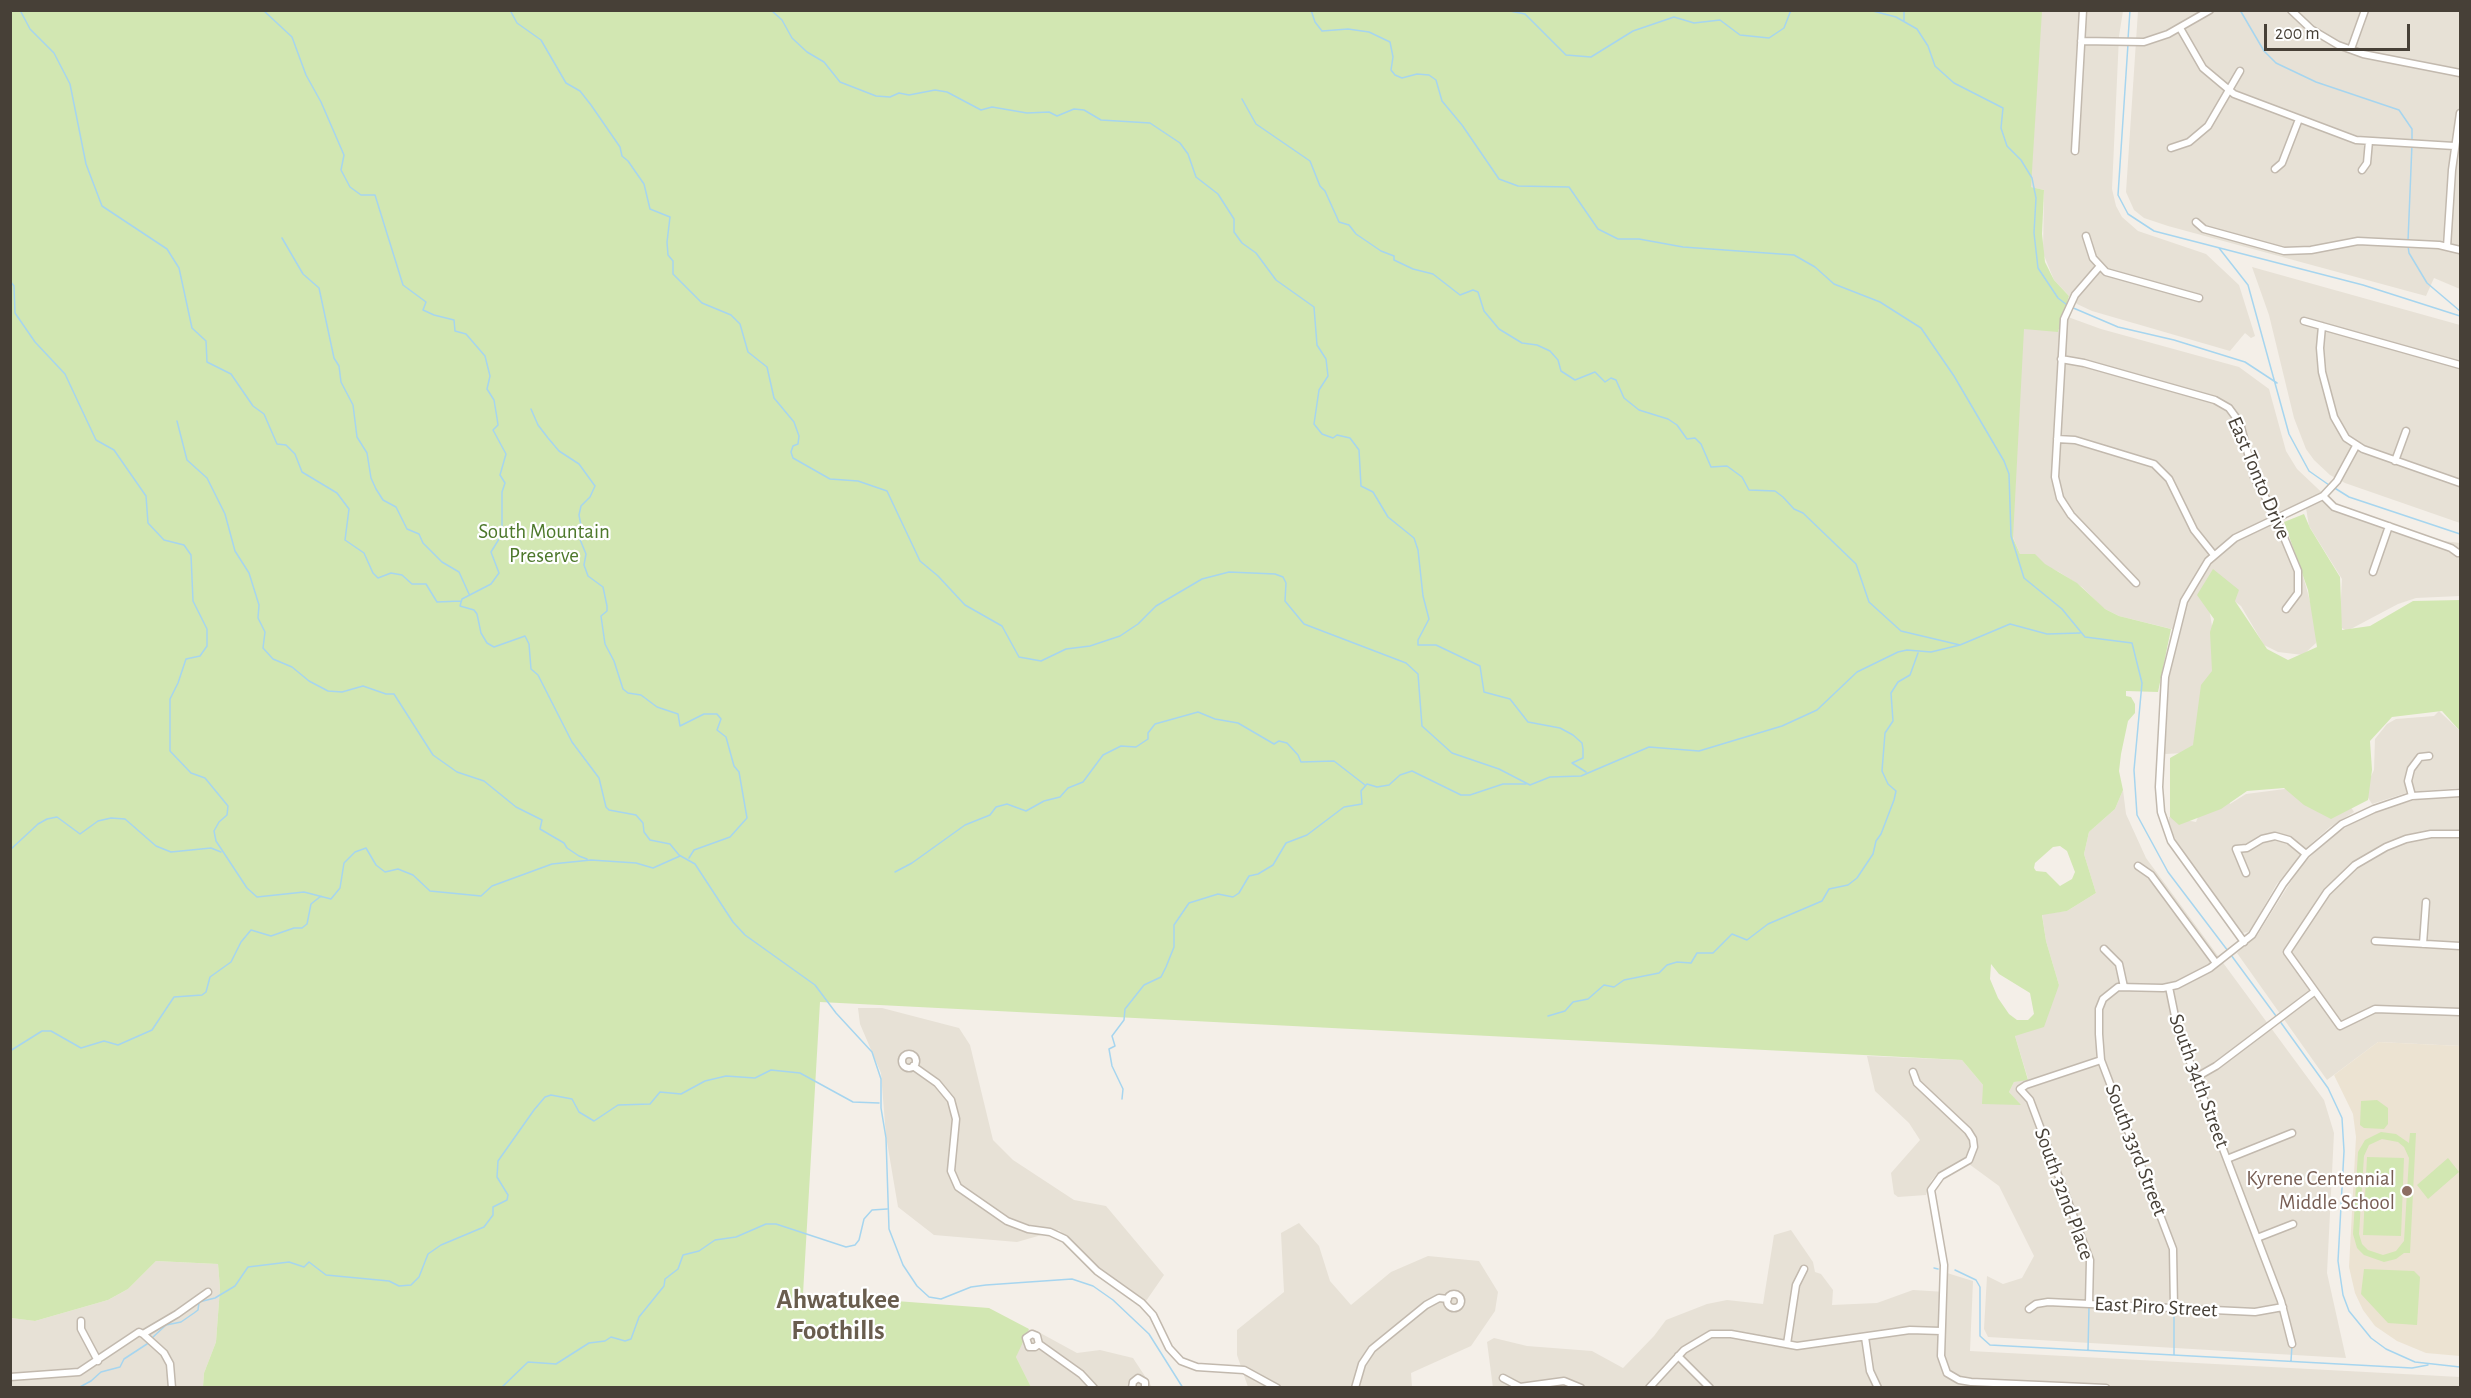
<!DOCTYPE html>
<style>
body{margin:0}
#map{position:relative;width:2471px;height:1398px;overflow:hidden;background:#f4efe8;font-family:"Alegreya Sans",sans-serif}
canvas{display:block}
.frame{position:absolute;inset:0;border:12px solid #474037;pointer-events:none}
.scale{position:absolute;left:2264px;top:24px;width:146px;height:27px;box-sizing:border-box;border:3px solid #474037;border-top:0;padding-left:8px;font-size:18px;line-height:21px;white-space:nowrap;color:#474037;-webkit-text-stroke:4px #fff;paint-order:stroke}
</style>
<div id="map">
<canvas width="2471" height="1398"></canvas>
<div class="frame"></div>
<div class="scale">200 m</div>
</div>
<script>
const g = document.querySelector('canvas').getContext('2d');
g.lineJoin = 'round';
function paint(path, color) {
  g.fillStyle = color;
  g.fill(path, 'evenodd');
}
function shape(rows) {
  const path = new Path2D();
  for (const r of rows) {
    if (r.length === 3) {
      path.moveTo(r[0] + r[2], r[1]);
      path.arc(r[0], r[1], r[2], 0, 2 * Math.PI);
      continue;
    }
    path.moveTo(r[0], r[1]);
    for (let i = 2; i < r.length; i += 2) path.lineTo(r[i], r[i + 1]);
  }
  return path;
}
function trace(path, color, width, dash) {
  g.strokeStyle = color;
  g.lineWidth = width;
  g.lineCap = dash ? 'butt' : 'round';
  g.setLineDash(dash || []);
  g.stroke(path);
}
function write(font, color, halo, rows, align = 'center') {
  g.font = font + ' "Alegreya Sans",sans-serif';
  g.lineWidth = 4.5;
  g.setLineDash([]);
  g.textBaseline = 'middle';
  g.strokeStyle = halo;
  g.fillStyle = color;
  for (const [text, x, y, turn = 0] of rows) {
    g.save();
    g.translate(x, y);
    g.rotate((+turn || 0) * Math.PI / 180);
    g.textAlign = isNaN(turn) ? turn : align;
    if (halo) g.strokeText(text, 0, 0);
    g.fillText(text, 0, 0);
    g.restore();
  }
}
paint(shape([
 [2041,11,2123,11,2119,36,2112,189,2116,206,2122,217,2138,231,2206,254,2239,285,2255,336,2251,338,2245,333,2230,351,2092,311,2077,304,2054,280,2043,253,2044,190,2030,187],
 [2138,11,2460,11,2460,289,2434,278,2426,296,2168,226,2144,218,2134,210,2126,192],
 [2252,267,2460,325,2460,523,2345,483,2330,475,2314,460,2306,449,2294,418,2269,315],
 [2068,317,2101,329,2239,367,2269,389,2286,451,2297,469,2334,504,2436,540,2460,543,2460,596,2416,598,2398,604,2347,631,2342,628,2340,616,2342,579,2309,526,2305,502,2278,512,2303,576,2318,630,2316,643,2303,655,2278,652,2264,645,2241,606,2233,600,2209,608,2217,656,2202,737,2185,753,2165,754,2169,678,2180,631,2119,616,2103,608,2082,587,2059,572,2020,554,2012,535,2022,328,2065,331],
 [2439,711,2460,731,2460,788,2409,792,2372,804,2364,791,2374,770,2375,739,2387,724,2396,719,2434,716],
 [2285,789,2349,804,2354,812,2330,827,2305,849,2276,885,2252,928,2248,932,2242,933,2181,850,2169,827,2169,817,2196,822,2198,817,2229,800,2230,804,2246,794],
 [2123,790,2126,814,2146,858,2324,1100,2334,1133,2327,1273,2346,1358,1988,1337,1984,1329,1987,1276,2003,1284,2022,1278,2034,1256,1999,1186,1969,1164,1959,1162,1937,1174,1931,1181,1926,1195,1898,1197,1894,1194,1891,1173,1920,1140,1909,1123,1875,1091,1867,1056,1962,1060,1983,1085,2020,1105,2009,1092,2014,1082,2028,1079,2015,1036,2059,985,2046,941,2042,914,2067,911,2096,893,2084,854,2089,832,2115,809],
 [2460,797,2460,1046,2378,1042,2327,1080,2237,953,2258,934,2300,867,2329,838,2361,818,2386,807,2420,799],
 [858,1008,882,1008,959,1028,970,1045,993,1140,1013,1160,1074,1200,1106,1206,1164,1275,1146,1301,1095,1266,1059,1230,1017,1242,934,1235,898,1207,886,1136,881,1073,860,1024],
 [1299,1223,1319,1246,1330,1281,1351,1305,1391,1272,1428,1256,1479,1261,1498,1292,1495,1311,1471,1346,1411,1373,1412,1387,1248,1387,1237,1355,1237,1330,1284,1292,1281,1233],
 [1791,1230,1813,1262,1815,1272,1821,1274,1833,1290,1832,1305,1877,1303,1913,1290,1946,1292,1947,1273,1973,1281,1970,1351,2460,1377,2460,1387,1493,1388,1487,1342,1494,1338,1527,1346,1592,1351,1623,1368,1654,1336,1666,1320,1707,1304,1727,1300,1763,1304,1774,1235],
 [156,1261,218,1264,220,1288,216,1342,204,1373,203,1387,11,1388,11,1318,35,1321,108,1300,128,1289],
 [1033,1329,1077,1353,1100,1350,1133,1358,1152,1387,1031,1387,1016,1357,1023,1331]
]), '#e7e1d6');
paint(shape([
 [2378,1042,2460,1046,2460,1356,2426,1353,2397,1341,2375,1326,2363,1310,2355,1293,2349,1267,2356,1137,2353,1114,2334,1075]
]), '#ece3d2');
paint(shape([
 [11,11,2042,11,2031,187,2044,190,2042,234,2045,262,2054,280,2069,296,2058,332,2024,329,2013,538,2020,554,2035,554,2045,564,2077,583,2105,609,2119,616,2171,629,2158,692,2126,691,2126,696,2131,697,2135,704,2135,713,2128,721,2121,754,2119,771,2123,790,2115,809,2089,832,2084,854,2096,893,2067,911,2042,915,2046,941,2059,985,2044,1027,2015,1036,2028,1080,2014,1082,2009,1092,2021,1105,1982,1104,1983,1085,1962,1060,820,1002,803,1294,989,1308,1029,1329,1016,1357,1031,1387,203,1387,204,1373,216,1342,220,1288,218,1264,156,1261,128,1289,108,1300,35,1321,11,1318],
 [2060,846,2067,851,2075,872,2072,879,2060,886,2046,872,2036,871,2034,868,2035,863,2053,847],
 [1991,964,1999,974,2030,993,2034,1014,2028,1020,2017,1020,2009,1014,1998,998,1990,979],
 [2304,514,2310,528,2340,577,2342,630,2370,626,2413,601,2460,600,2460,731,2442,711,2392,717,2370,741,2372,770,2368,800,2331,819,2304,805,2284,788,2247,791,2221,809,2179,825,2170,817,2170,758,2193,745,2201,685,2212,671,2210,632,2214,619,2197,595,2213,569,2239,590,2235,601,2267,649,2288,660,2317,647,2308,590,2284,522],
 [2377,1100,2388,1108,2388,1124,2384,1129,2364,1128,2360,1125,2361,1101],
 [2381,1132,2396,1134,2409,1143,2410,1133,2416,1133,2410,1253,2404,1253,2396,1259,2384,1262,2364,1255,2357,1248,2353,1234,2358,1152,2365,1140],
 [2382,1139,2398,1142,2404,1147,2409,1158,2404,1241,2396,1251,2383,1255,2368,1250,2362,1244,2359,1234,2364,1156,2369,1145],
 [2367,1157,2404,1158,2401,1236,2363,1235],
 [2448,1158,2459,1172,2428,1199,2417,1185],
 [2364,1269,2414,1271,2420,1277,2417,1325,2388,1323,2361,1294]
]), '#d2e7b2');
trace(shape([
 [20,10,30,29,54,53,70,84,86,164,102,206,167,249,179,268,192,328,206,341,207,362,231,374,253,406,264,414,277,444,286,445,295,454,302,472,337,493,349,509,345,540,364,553,373,573,378,578,391,573,402,575,412,584,426,584,437,602,461,601],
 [263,10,292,37,306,75,321,102,344,155,341,170,350,187,361,195,375,195,403,285,426,302,423,310,434,315,454,320,455,331,466,334,485,356,490,376,487,389,494,400,497,418,498,425,493,430,506,454,500,475,505,483,502,492,502,527,499,539,491,552,499,573,491,584,462,599,460,606,474,610,477,614,481,633,487,643,494,647,525,636,529,644,531,669,538,675,572,742,599,778,606,807,609,810,636,815,643,823,644,832,650,840,670,844,679,855,695,864,733,922,745,935,815,985,836,1013,872,1052,881,1079,881,1108,886,1138,889,1229,903,1265,917,1286,929,1297,941,1299,971,1287,986,1285,1072,1279,1093,1286,1113,1300,1149,1334,1183,1388],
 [510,10,517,23,541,40,566,83,580,91,591,105,620,147,622,156,628,161,644,184,650,209,670,217,667,242,668,255,673,261,673,274,702,303,731,315,740,324,748,352,767,367,774,398,794,422,799,436,798,444,793,446,791,452,793,458,830,479,858,481,887,491,920,561,938,576,965,605,1002,626,1019,657,1041,661,1066,649,1090,646,1120,636,1138,624,1156,606,1202,579,1229,572,1275,574,1283,577,1286,583,1285,601,1304,624,1406,663,1418,674,1422,726,1452,753,1499,769,1530,785,1550,777,1581,776,1649,747,1699,751,1782,726,1817,710,1857,672,1898,652,1907,650,1931,652,1960,645],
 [771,10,782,20,792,38,807,52,824,62,840,82,876,96,890,97,899,93,909,95,935,90,947,92,981,110,992,107,1027,113,1049,112,1057,116,1074,109,1084,110,1101,120,1150,123,1180,143,1188,154,1196,177,1218,194,1234,219,1234,232,1242,243,1256,253,1276,280,1314,307,1317,345,1326,359,1328,376,1319,390,1314,424,1322,434,1333,438,1337,435,1350,438,1359,450,1361,486,1373,492,1388,517,1414,538,1418,550,1423,596,1429,619,1418,640,1418,645,1436,645,1480,666,1484,692,1510,699,1528,722,1560,728,1573,735,1582,743,1583,749,1583,758,1572,763,1586,772],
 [1311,10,1315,22,1322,31,1348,29,1369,32,1390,42,1393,57,1391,70,1395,75,1402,78,1417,74,1429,75,1436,80,1442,101,1462,125,1499,179,1518,186,1569,187,1598,229,1618,239,1639,239,1683,247,1794,255,1815,267,1834,284,1880,302,1921,328,1954,376,2004,461,2009,474,2011,536,2024,578,2062,609,2085,637,2132,643,2142,683,2134,770,2137,815,2168,872,2228,951],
 [1505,10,1525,14,1566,55,1591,57,1633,31,1674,17,1694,23,1720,20,1740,35,1769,38,1784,28,1791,10],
 [1869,10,1896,17,1917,29,1928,46,1935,66,1954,83,2003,108,2001,128,2007,146,2021,160,2032,178,2036,198,2034,233,2038,268,2058,298,2067,305],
 [1904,10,1904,21],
 [2240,10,2264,51,2276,63,2316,82,2399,110,2412,129,2412,140],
 [2128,39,2130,10],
 [2128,44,2118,195,2128,214,2154,231,2363,285,2460,316],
 [1242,99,1256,124,1310,161,1320,186,1325,191,1339,222,1349,225,1356,234,1381,251,1394,256,1394,260,1413,269,1433,274,1460,295,1473,290,1478,292,1484,311,1499,329,1522,343,1537,345,1550,351,1558,360,1561,371,1575,380,1595,372,1605,382,1611,378,1616,380,1624,398,1639,410,1668,419,1677,425,1687,439,1695,438,1701,444,1711,467,1727,466,1742,477,1749,490,1775,491,1783,497,1794,509,1803,513,1856,564,1869,602,1901,631,1960,645,2010,624,2047,634,2080,633],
 [282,238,303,274,319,288,334,358,339,366,341,382,353,405,357,437,367,453,371,478,376,489,383,500,396,507,407,529,419,534,423,543,442,562,459,572,469,594],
 [2408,241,2412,144],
 [2408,246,2409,253,2427,283,2460,311],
 [2219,248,2248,285,2289,434,2309,471,2329,485],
 [10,281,14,286,15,313,35,342,65,374,96,440,114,450,146,496,148,523,164,540,184,545,191,555,193,601,207,629,207,646,200,656,186,659,178,683,170,699,170,751,191,773,205,778,228,806,227,815,219,822,214,831,216,841,247,888,257,897,304,892,331,899,340,888,344,863,355,852,366,848,376,865,385,872,398,869,413,875,430,891,481,896,492,886,552,864,591,860,636,863,653,868,680,856],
 [2071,307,2118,327,2174,340,2245,362,2277,383],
 [531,409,538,425,548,438,559,451,579,464,595,486,590,497,581,506,579,515,582,531,579,537,586,554,584,565,588,576,603,587,607,606,607,611,601,616,605,644,614,661,623,689,628,693,641,695,657,707,678,714,680,726,704,714,717,714,721,719,717,730,726,737,734,766,739,772,747,818,730,837,694,850,689,858],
 [177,421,187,460,207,478,225,514,235,551,249,573,259,605,258,618,265,632,263,648,273,659,292,667,309,681,328,691,342,692,363,686,386,694,394,694,433,755,457,772,484,781,516,807,542,820,540,829,564,843,567,848,579,856,587,859],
 [2333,487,2349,497,2460,534],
 [10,850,38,824,47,819,57,817,80,834,98,821,111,818,125,819,156,846,171,852,211,848,221,852],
 [895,872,912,863,965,825,990,815,996,807,1007,804,1026,811,1044,801,1060,797,1068,788,1083,782,1103,755,1121,746,1136,747,1148,739,1148,733,1155,724,1198,712,1215,719,1238,723,1274,744,1279,741,1287,743,1298,755,1301,762,1334,761,1365,785],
 [2231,955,2276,1016],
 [1548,1016,1565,1011,1573,1002,1588,999,1604,985,1614,987,1624,980,1659,973,1667,965,1677,962,1691,963,1697,953,1713,953,1732,934,1747,940,1768,924,1822,901,1829,889,1848,885,1857,878,1873,854,1876,841,1881,834,1894,800,1896,791,1888,784,1882,771,1885,733,1893,721,1891,693,1898,682,1910,675,1918,653],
 [2279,1020,2328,1088,2342,1118,2344,1151,2338,1261,2343,1295,2349,1311,2371,1338,2386,1349,2415,1362,2460,1367],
 [10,1051,42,1031,51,1031,81,1048,104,1041,118,1045,152,1030,174,997,202,995,206,992,210,977,231,962,241,942,251,930,271,936,294,928,302,928,307,924,311,904,321,896],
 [1122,1099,1123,1089,1112,1066,1109,1049,1115,1046,1112,1036,1124,1020,1125,1009,1144,985,1161,977,1166,967,1174,947,1174,925,1189,903,1218,894,1233,897,1239,893,1249,876,1258,874,1273,865,1286,843,1307,835,1344,807,1362,804,1361,791,1367,784,1377,787,1389,785,1400,775,1412,771,1461,795,1470,795,1503,784,1526,784],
 [1934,1268,1938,1269],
 [1955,1270,1976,1280,1980,1287,1980,1336,1990,1345,2412,1368,2428,1365],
 [152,1338,166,1325,181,1322,194,1313,198,1310,199,1302,215,1298,235,1286,248,1267,289,1262,304,1267,309,1262,326,1275,389,1281,399,1286,411,1285,419,1277,428,1254,441,1245,484,1227,493,1215,493,1207,507,1200,508,1195,497,1177,498,1161,534,1110,545,1097,551,1095,572,1099,579,1112,594,1121,618,1105,650,1104,660,1092,681,1094,705,1081,726,1076,755,1078,771,1070,800,1073,853,1102,879,1103],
 [2088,1350,2089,1307],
 [2174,1355,2174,1309],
 [2291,1361,2292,1345],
 [78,1388,91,1381,101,1372,120,1367,124,1359,150,1342],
 [501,1388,528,1362,556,1364,589,1343,605,1341,611,1337,625,1341,631,1339,639,1317,664,1286,665,1279,678,1269,683,1255,699,1251,715,1240,736,1237,766,1224,776,1224,846,1247,855,1245,859,1240,864,1219,872,1210,887,1209]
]), '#a6d5ef', 1.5);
const minor = shape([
 [2291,10,2311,29,2338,45,2363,54,2460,73],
 [2180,28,2203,68,2234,94,2356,140,2454,146],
 [2081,41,2144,42,2168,34,2210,10],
 [2351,49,2365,10],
 [2171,148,2189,142,2208,126,2240,71],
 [2075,151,2083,10],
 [2275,169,2282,163,2299,119],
 [2362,170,2367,163,2369,141],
 [2196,222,2204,229,2284,251,2311,250,2358,241,2439,245,2460,250],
 [2086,236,2093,258,2106,272,2199,298],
 [2447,247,2452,170,2460,113],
 [2100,266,2075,295,2064,319,2055,477,2060,498,2071,515,2136,583],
 [2304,321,2460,365],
 [2322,326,2320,348,2322,372,2334,417,2346,438,2363,449,2460,483],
 [2061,359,2084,363,2215,400,2229,408,2240,423,2254,477,2273,511,2298,571,2298,593,2286,609],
 [2057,439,2075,440,2154,464,2169,479,2194,530,2214,555],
 [2395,461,2406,431],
 [2323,496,2334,507,2451,548,2458,553],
 [2373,572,2389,526],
 [2412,796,2408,781,2411,769,2420,757,2429,756],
 [2460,834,2431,834,2406,839,2386,847,2355,865,2327,892,2287,952,2340,1026,2375,1009,2460,1012],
 [2138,866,2151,875,2216,963],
 [2246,873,2236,849,2247,848,2262,839,2275,836,2289,840,2306,854],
 [2375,941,2460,946],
 [2244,942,2171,841,2161,812,2159,787,2165,677,2184,601,2208,561,2235,538,2323,496,2337,481,2356,446],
 [2423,944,2426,902],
 [2104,949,2119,964,2124,987],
 [2169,987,2178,1031,2281,1301,2292,1344],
 [909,1061,7],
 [913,1066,937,1083,951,1100,956,1119,951,1171,958,1187,1007,1221,1028,1229,1050,1232,1065,1239,1097,1271,1142,1303,1153,1315,1169,1348,1181,1361,1197,1367,1244,1370,1277,1388],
 [1913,1072,1917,1083,1968,1131,1973,1139,1974,1147,1969,1160,1941,1176,1931,1190,1944,1265,1941,1356,1947,1373,1959,1380,1971,1382,2106,1388],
 [2195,1078,2216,1066,2314,992],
 [2227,1159,2292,1133],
 [2257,1238,2293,1224],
 [1454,1301,7],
 [2089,1303,2090,1260,2030,1100,2020,1089,2026,1085,2101,1060],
 [2174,1308,2173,1249,2101,1060,2099,1034,2099,1009,2103,999,2118,987,2163,988,2177,985,2210,968,2252,935,2283,884,2306,854,2342,824,2374,809,2412,796,2460,793],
 [2029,1309,2036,1304,2048,1302,2255,1312,2283,1307],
 [81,1321,81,1329,98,1361],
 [143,1334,164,1353,170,1364,172,1388],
 [1865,1337,1870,1371,1878,1388],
 [1039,1344,1035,1347,1029,1347,1026,1338,1032,1334,1037,1336,1039,1344,1081,1374,1094,1388],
 [1787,1344,1796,1285,1804,1269],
 [1678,1356,1710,1388],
 [10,1377,79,1372,139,1332,143,1334,177,1314,208,1292],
 [1503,1378,1520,1387,1564,1381,1581,1388],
 [1132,1388,1133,1382,1138,1378,1145,1382,1145,1388],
 [1355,1388,1362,1364,1372,1349,1426,1305,1439,1298,1448,1299],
 [1649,1388,1684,1350,1711,1334,1731,1334,1797,1346,1910,1330,1941,1331]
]);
trace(minor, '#c2b9ae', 9);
trace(minor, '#fff', 6);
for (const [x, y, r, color] of [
 [2407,1191,6,"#8d6e63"]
]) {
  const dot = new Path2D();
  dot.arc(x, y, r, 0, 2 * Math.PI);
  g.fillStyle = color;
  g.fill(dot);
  trace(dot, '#fff', 2);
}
write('21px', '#474037', '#fff', [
 ["East Tonto Drive",2259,478,67],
 ["South 34th Street",2199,1081,70],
 ["South 33rd Street",2136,1150,69],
 ["South 32nd Place",2064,1194,70],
 ["East Piro Street",2156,1307,3]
]);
write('21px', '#4d782b', '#fff', [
 ["South Mountain",544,532],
 ["Preserve",544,556]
]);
write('21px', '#785e54', '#fff', [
 ["Kyrene Centennial",2395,1179],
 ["Middle School",2395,1203]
], 'right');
write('bold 27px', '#695d4e', '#fff', [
 ["Ahwatukee",838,1300],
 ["Foothills",838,1331]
]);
</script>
